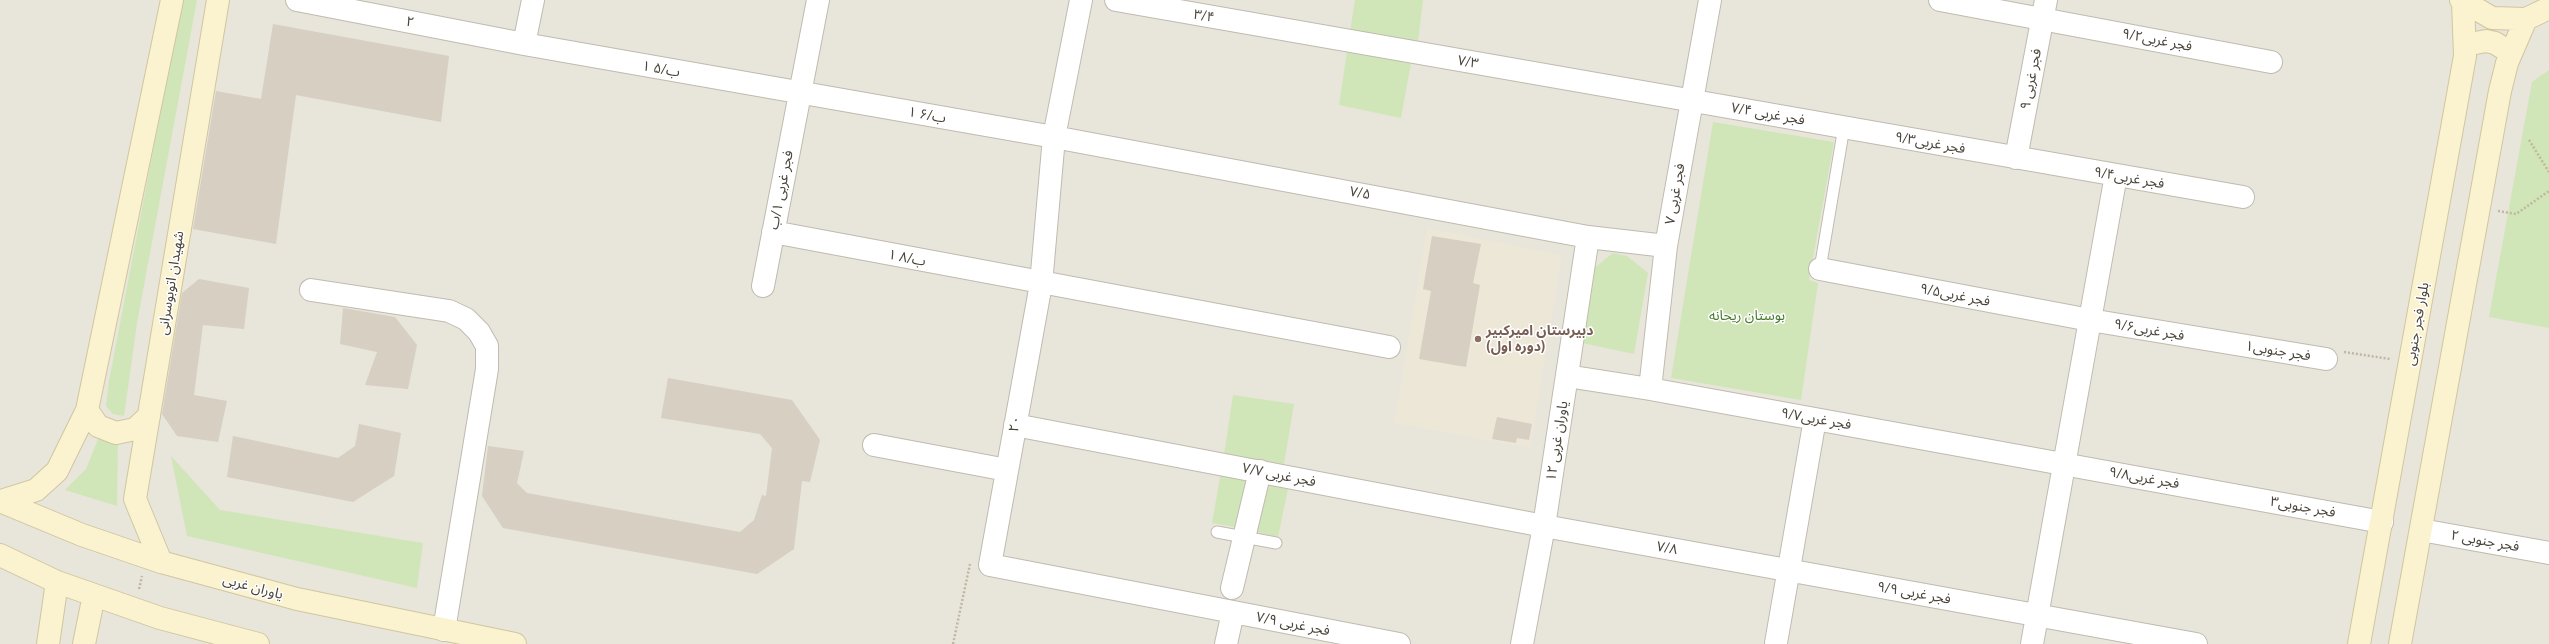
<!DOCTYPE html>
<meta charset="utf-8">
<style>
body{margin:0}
canvas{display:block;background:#f5f3ec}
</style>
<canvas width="2549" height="644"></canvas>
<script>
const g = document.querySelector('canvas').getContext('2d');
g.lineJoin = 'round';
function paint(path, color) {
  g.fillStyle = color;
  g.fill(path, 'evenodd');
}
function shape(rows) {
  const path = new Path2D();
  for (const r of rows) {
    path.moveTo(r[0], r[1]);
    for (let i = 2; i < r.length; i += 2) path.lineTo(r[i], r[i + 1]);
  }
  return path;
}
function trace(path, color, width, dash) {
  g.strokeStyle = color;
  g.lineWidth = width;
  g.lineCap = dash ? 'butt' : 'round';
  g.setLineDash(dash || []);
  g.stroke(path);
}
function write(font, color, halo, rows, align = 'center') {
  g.font = font + ' "Public Sans","Noto Sans Arabic",sans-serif';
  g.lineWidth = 3;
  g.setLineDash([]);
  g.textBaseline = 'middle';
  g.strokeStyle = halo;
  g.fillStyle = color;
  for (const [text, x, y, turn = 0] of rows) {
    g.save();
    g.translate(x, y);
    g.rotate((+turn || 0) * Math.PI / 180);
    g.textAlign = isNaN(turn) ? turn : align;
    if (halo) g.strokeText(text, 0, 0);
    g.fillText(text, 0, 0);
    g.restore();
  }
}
paint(shape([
 [0,0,2549,0,2549,644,0,644]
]), '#e8e5db');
paint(shape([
 [1427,228,1562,255,1530,448,1394,423]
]), '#ede7d7');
paint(shape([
 [182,0,197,0,137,323,124,416,113,414,106,406,109,381],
 [1355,0,1423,0,1418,42,1350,32],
 [1347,52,1411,63,1401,118,1339,105],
 [2549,70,2549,328,2489,317,2532,82],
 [1713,122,1834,142,1809,280,1818,283,1801,400,1671,378],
 [1613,253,1627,256,1648,273,1634,354,1582,343,1592,270],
 [1233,395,1294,404,1284,464,1224,455],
 [99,437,118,439,117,506,65,490,86,469],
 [171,456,220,510,423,543,417,588,187,536],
 [1221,472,1249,477,1240,528,1212,523],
 [1263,479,1289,484,1278,537,1252,531]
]), '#d0e6b8');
paint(shape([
 [273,24,449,56,441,122,296,95,276,244,193,229,216,91,261,99],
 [1432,236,1481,244,1473,283,1480,285,1466,367,1419,359,1431,291,1423,289],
 [199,279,249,288,244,329,203,325,194,395,227,401,218,442,177,436,162,414,182,293],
 [343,308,395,317,417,345,408,389,365,385,377,352,340,344],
 [668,378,792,400,820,440,810,482,802,481,794,549,757,574,503,528,482,496,488,446,524,451,517,483,527,493,740,532,754,520,762,495,766,496,772,448,760,434,661,418],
 [1497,417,1532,424,1529,440,1517,438,1516,443,1492,439],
 [359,424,401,433,394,476,353,502,227,477,233,436,338,458,355,446]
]), '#d6cfc2');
const lane = shape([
 [1820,269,1844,127],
 [1217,532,1276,543]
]);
const street = shape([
 [297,0,524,44,1054,137,1588,237,1666,246],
 [1081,0,1054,137,1041,284,990,565,1399,644],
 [1116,0,2243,197],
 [1940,0,2271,62],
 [524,44,533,0],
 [2016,158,2046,0],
 [773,232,1389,347],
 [1820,269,2090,320,2326,359],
 [763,286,818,0],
 [311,290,449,311,466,319,479,332,487,346,487,369,444,630],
 [1567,376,1650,389,2382,522],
 [1650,389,1666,246,1710,0],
 [1015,425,1544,526,2196,644],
 [874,445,1007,470],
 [2421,530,2549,553],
 [1232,588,1260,471],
 [1776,643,1815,419],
 [1226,644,1233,612],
 [1522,644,1544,526,1588,237],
 [2032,644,2116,175]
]);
const secondary = shape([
 [2461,0,2492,18,2526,19,2549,8],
 [2465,45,2486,41,2495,43,2511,53],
 [87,410,98,426,116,433,135,429,149,416],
 [0,501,82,535,161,562,297,599,515,644],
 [1,501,36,490,57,471,87,410,172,0],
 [0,555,57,582,160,618,258,644],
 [161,562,135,499,218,0],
 [48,644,57,582],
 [84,644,94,595],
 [2359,644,2465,56,2463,2],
 [2400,644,2500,91,2507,63,2526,19]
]);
trace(lane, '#c0bbaf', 13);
trace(street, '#c0bbaf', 24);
trace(secondary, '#d1c69f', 24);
trace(shape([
 [2529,140,2549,172],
 [2498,211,2516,214,2549,191],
 [2344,352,2390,359],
 [139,589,142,576],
 [953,644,970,564]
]), '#c1b7a1', 2.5, [2, 2]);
trace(lane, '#fff', 11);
trace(street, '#fff', 22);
trace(secondary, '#fbf2d0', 22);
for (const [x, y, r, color] of [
 [1478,339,4,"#8d6e63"]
]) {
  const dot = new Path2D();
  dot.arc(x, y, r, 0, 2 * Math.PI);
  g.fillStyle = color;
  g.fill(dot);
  trace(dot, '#fff', 1.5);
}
write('14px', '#49443a', '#fff', [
 ["۳/۴",1204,16,10],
 ["۲",410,22,11],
 ["فجر غربی۹/۲",2157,40,11],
 ["۷/۳",1468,62,10],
 ["۱ ب/۵",661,69,10],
 ["۹ فجر غربی",2031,79,-79],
 ["۷/۴ فجر غربی",1768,114,10],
 ["۱ ب/۶",927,115,10],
 ["فجر غربی۹/۳",1930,143,10],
 ["فجر غربی۹/۴",2129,178,10],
 ["فجر غربی ۱/ب",781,190,-79],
 ["۷/۵",1360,193,10],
 ["۷ فجر غربی",1675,194,-80],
 ["۱ ب/۸",907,258,11],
 ["شهیدان اتوبوسرانی",171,283,-81],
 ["فجر غربی۹/۵",1955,295,11],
 ["بلوار فجر جنوبی",2417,324,-80],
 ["فجر غربی۹/۶",2149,330,10],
 ["فجر جنوبی۱",2278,351,9],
 ["فجر غربی۹/۷",1816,419,10],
 ["۲۰",1015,424,-80],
 ["۱۲ یاوران غربی",1557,441,-81],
 ["۷/۷ فجر غربی",1279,475,11],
 ["فجر غربی۹/۸",2144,478,10],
 ["فجر جنوبی۳",2303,507,10],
 ["۲ فجر جنوبی",2485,541,10],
 ["۷/۸",1667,548,10],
 ["یاوران غربی",253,587,15],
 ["۹/۹ فجر غربی",1914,593,10],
 ["۷/۹ فجر غربی",1293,624,11]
]);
write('14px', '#497830', '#fff', [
 ["بوستان ریحانه",1747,316]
]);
write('bold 14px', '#785e54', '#fff', [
 ["دبیرستان امیرکبیر",1486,331],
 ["(دوره اول)",1486,347]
], 'left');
</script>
